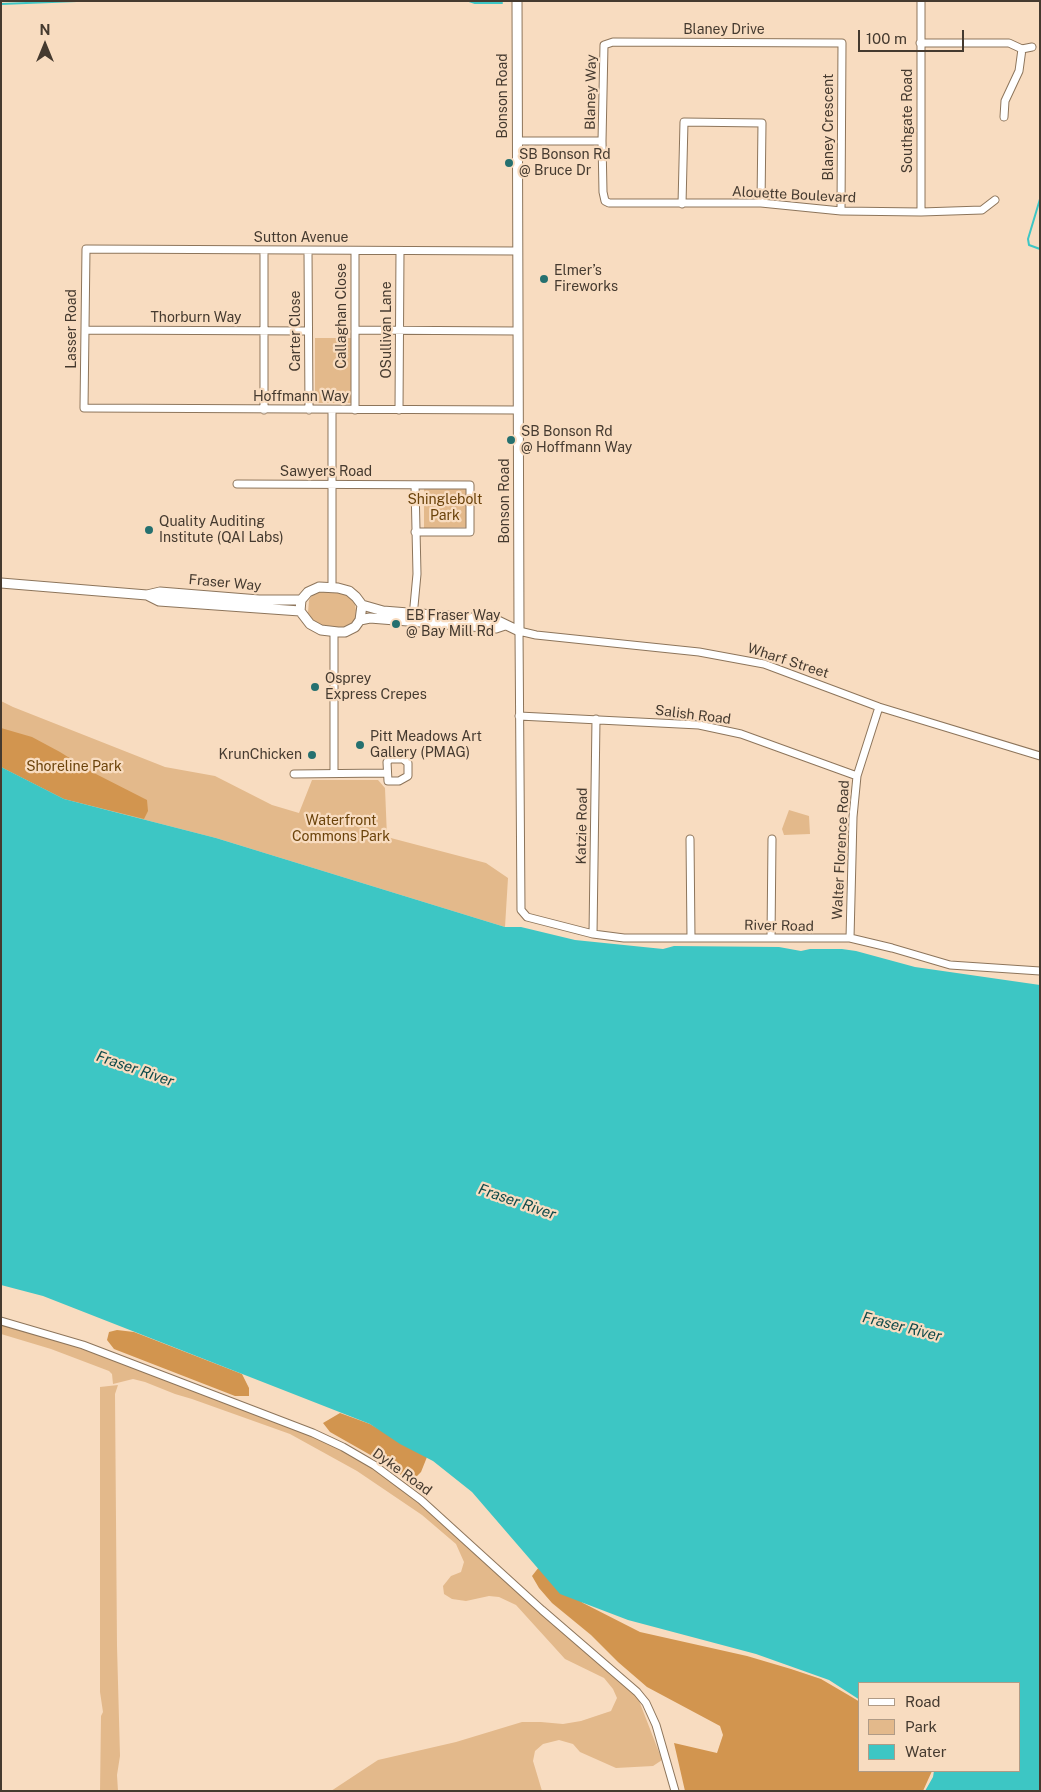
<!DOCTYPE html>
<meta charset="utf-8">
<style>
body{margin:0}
#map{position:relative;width:1041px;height:1792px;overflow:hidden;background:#f8dcc0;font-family:"Public Sans",sans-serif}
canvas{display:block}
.frame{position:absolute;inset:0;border:2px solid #453a2f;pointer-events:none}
.legend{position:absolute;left:858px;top:1682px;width:162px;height:90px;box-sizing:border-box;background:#f8dcc0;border:1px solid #b09b86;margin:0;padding:6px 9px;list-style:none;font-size:15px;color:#453a2f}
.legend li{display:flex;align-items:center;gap:10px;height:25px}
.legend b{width:25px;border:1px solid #b09b86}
.north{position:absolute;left:20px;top:20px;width:50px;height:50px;-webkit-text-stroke:4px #f8dcc0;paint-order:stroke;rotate:0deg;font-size:14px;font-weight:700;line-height:20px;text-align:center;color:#453a2f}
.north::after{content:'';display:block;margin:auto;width:18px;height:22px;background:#453a2f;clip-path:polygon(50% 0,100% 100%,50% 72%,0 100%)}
.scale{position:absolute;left:858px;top:30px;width:106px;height:22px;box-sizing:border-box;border:2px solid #453a2f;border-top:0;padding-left:6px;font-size:15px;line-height:18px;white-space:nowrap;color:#453a2f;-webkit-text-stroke:4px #f8dcc0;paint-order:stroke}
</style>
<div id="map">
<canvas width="1041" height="1792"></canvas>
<div class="frame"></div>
<ul class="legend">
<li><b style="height:6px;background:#fff"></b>Road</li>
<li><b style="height:14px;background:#e3b98b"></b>Park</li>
<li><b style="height:14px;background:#3dc6c4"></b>Water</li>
</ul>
<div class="north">N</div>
<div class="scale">100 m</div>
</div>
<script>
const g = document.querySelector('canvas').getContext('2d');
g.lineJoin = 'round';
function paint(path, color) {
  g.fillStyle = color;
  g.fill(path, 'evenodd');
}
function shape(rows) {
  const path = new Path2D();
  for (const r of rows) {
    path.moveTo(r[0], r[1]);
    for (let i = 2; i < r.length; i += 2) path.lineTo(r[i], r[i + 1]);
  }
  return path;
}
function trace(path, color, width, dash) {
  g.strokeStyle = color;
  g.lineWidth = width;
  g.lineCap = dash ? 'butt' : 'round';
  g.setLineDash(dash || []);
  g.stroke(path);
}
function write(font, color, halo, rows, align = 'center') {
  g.font = font + ' "Public Sans",sans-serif';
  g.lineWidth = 4.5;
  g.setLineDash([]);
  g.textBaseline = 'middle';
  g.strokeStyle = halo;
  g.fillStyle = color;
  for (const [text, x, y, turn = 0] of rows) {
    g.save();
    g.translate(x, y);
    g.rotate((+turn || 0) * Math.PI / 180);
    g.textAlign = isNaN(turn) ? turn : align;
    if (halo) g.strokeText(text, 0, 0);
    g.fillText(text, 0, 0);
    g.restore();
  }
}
paint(shape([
 [315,338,353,338,353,403,315,403],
 [466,488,467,527,424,528,424,489],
 [323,591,345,594,354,600,356,610,355,620,349,627,342,628,320,626,309,618,308,613,309,600,313,594],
 [1,701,13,707,165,767,215,776,272,805,299,813,312,780,378,780,385,788,387,837,486,863,508,878,505,927,216,838,64,799,1,767],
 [789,810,809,816,810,834,784,835,782,829],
 [1,1324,64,1342,316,1437,366,1463,430,1512,491,1569,629,1689,638,1698,662,1760,653,1766,616,1768,580,1752,573,1744,559,1740,543,1744,535,1751,533,1761,542,1791,331,1791,378,1760,456,1742,522,1722,541,1722,563,1724,581,1721,611,1711,617,1698,613,1689,604,1678,565,1659,516,1605,499,1597,489,1596,466,1601,452,1599,444,1594,443,1586,451,1576,461,1572,464,1562,456,1544,422,1515,357,1471,290,1434,192,1399,175,1394,145,1382,133,1379,113,1384,112,1374,109,1371,51,1349,1,1334],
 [118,1385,115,1394,117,1646,120,1756,117,1775,118,1791,100,1791,101,1716,103,1712,100,1692,100,1387]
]), '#e3b98b');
paint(shape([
 [1,728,32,737,60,752,92,772,147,800,148,811,144,819,64,799,1,767],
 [117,1330,134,1332,242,1374,249,1388,249,1396,235,1396,114,1349,107,1340,109,1332],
 [340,1413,370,1424,427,1457,421,1472,411,1482,381,1461,330,1432,323,1423],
 [539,1567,583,1603,640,1632,747,1656,791,1669,821,1679,850,1696,860,1702,860,1771,932,1771,923,1791,685,1791,674,1743,717,1753,723,1735,720,1726,647,1687,618,1662,591,1635,552,1603,539,1588,532,1576]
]), '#d2954f');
paint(shape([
 [1,767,64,799,216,838,505,927,521,927,575,940,663,949,674,946,779,947,801,951,810,949,842,949,856,951,915,967,1040,985,1040,1791,925,1791,933,1777,934,1771,1020,1771,1020,1683,860,1683,860,1700,829,1680,756,1654,628,1620,560,1594,472,1492,433,1461,400,1444,370,1424,43,1296,1,1285]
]), '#3dc6c4');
trace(shape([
 [469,1,475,3,502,3],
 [1,4,77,1],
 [1040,199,1028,239,1029,245,1040,249]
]), '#3dc6c4', 2);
const minor = shape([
 [921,1,921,212],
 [920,43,1009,43,1022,49,1032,47],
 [1004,117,1005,101,1019,71,1022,49],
 [517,141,602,141],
 [682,204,684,122,762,123,761,203],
 [841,211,842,43,613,42,604,45,602,141,603,192,605,201,609,203,761,203,841,211,921,212,982,210,995,200],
 [264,251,264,410],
 [308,251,309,410],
 [355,251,355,410],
 [517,251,86,249,84,408,518,410],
 [85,330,308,331],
 [355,330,518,331],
 [399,410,400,251],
 [237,484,470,485,470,532,415,532],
 [332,587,332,410],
 [413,617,417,574,415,485],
 [334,632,334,773],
 [519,716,699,725,741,734,857,776],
 [1040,756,879,707,764,664,699,652,536,635,519,631,521,910,527,917,593,934,624,938,850,938,892,948,950,965,1040,971],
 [390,759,403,759,408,763,408,776,399,781,388,781,387,762,390,759],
 [294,774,387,773],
 [690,839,691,938],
 [593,934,596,719],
 [771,938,772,839],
 [850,938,853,817,857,776,879,707],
 [1,1321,83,1345,313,1433,343,1447,374,1465,421,1500,542,1610,637,1692,646,1703,656,1725,675,1791]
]);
const tertiary = shape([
 [1,583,147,595,160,592,259,600,301,600],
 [319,587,338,588,349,591,356,597,362,605,360,620,355,627,345,632,338,632,321,630,310,624,300,611,301,600,308,592,319,587],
 [147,595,159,601,300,611],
 [362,605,383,611,496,620,519,631,517,1],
 [360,620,370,618,496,628,505,625]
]);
trace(minor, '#8d755b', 9);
trace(tertiary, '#8d755b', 11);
trace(minor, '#fff', 7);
trace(tertiary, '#fff', 9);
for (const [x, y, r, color] of [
 [509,163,5,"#25706f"],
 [544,279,5,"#25706f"],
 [511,440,5,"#25706f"],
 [149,530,5,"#25706f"],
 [396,624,5,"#25706f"],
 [315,687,5,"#25706f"],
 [360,745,5,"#25706f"],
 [312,755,5,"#25706f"]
]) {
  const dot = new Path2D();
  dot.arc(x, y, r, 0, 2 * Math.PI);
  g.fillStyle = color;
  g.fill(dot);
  trace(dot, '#f8dcc0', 2);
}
write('14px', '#453a2f', '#f8dcc0', [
 ["Blaney Drive",724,30],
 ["Blaney Way",591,92,-89],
 ["Bonson Road",503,96,-90],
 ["Southgate Road",908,121,-90],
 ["Blaney Crescent",829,127,-90],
 ["Alouette Boulevard",794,195,3],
 ["Sutton Avenue",301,238],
 ["Callaghan Close",342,316,-90],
 ["Thorburn Way",196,318],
 ["Lasser Road",72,329,-90],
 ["OSullivan Lane",387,330,-90],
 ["Carter Close",296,331,-90],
 ["Hoffmann Way",301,397],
 ["Sawyers Road",326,472],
 ["Bonson Road",505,501,-90],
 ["Fraser Way",225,583,5],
 ["Wharf Street",788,661,18],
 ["Salish Road",693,715,7],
 ["Katzie Road",582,826,-89],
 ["Walter Florence Road",841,850,-87],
 ["River Road",779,926,1],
 ["Dyke Road",402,1472,36]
]);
write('14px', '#453a2f', '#f8dcc0', [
 ["SB Bonson Rd",519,155],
 ["@ Bruce Dr",519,171],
 ["Elmer’s",554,271],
 ["Fireworks",554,287],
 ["SB Bonson Rd",521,432],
 ["@ Hoffmann Way",521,448],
 ["Quality Auditing",159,522],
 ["Institute (QAI Labs)",159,538],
 ["EB Fraser Way",406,616],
 ["@ Bay Mill Rd",406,632],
 ["Osprey",325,679],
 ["Express Crepes",325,695],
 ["Pitt Meadows Art",370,737],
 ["Gallery (PMAG)",370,753],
 ["KrunChicken",302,755,"right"]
], 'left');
write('14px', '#6b430b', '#f8dcc0', [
 ["Shinglebolt",445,500],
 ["Park",445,516],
 ["Shoreline Park",74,767],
 ["Waterfront",341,821],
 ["Commons Park",341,837]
]);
write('italic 15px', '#0f4a4a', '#f8dcc0', [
 ["Fraser River",135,1069,19],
 ["Fraser River",517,1202,19],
 ["Fraser River",902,1327,14]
]);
</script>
